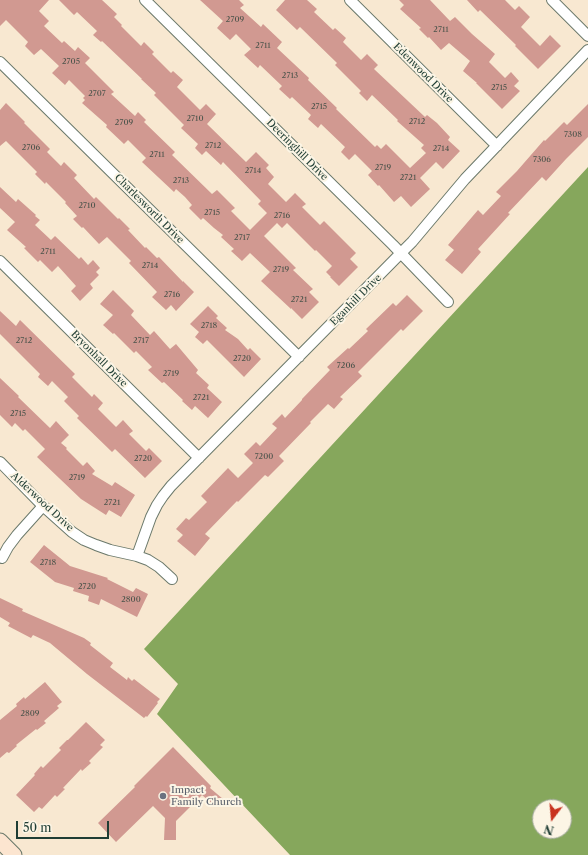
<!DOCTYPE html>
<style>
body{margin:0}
#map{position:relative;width:588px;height:855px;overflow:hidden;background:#f8e8d1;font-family:"Libre Caslon Text",serif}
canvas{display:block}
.north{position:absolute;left:532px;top:799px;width:40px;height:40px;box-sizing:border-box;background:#fcf5e5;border:1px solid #a4ab9e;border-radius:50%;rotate:196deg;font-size:11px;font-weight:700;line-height:16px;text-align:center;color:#1f3d34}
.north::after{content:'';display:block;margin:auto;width:14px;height:18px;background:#c8321e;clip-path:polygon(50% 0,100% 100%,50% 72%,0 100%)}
.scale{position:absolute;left:16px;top:821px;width:93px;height:18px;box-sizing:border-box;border:2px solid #1f3d34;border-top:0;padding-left:5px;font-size:12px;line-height:14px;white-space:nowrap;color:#1f3d34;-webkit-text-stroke:3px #fcf5e5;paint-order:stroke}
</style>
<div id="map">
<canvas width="588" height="855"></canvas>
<div class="north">N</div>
<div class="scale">50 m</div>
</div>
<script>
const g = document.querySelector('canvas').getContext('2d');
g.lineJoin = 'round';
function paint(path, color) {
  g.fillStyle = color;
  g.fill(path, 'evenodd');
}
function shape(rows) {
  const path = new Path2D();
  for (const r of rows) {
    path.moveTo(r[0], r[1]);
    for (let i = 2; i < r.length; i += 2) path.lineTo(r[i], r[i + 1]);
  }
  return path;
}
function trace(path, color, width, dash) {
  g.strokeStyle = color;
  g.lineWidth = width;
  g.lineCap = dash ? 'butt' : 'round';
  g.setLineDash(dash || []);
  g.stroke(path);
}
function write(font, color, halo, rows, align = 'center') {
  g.font = font + ' "Libre Caslon Text",serif';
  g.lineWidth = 4;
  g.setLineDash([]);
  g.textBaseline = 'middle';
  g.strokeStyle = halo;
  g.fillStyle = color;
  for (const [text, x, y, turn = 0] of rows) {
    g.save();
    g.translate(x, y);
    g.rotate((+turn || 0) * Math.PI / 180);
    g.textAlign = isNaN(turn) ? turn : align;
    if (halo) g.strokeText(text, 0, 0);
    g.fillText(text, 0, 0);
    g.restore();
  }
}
paint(shape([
 [588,167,588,855,290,855,157,714,178,684,144,649],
 [540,807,564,807,564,831,540,831]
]), '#86a75c');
paint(shape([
 [0,0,49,0,39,11,49,21,44,26,62,43,64,41,75,51,78,47,90,58,85,63,114,92,111,94,135,116,138,112,146,120,144,122,175,152,172,155,212,194,217,190,235,208,231,211,250,230,267,213,258,204,261,201,223,162,221,165,206,151,202,155,195,148,198,144,181,128,184,125,154,95,156,93,141,79,142,79,102,41,101,42,93,35,97,31,77,12,74,15,59,0,102,0,117,14,114,17,122,25,121,26,141,46,144,42,154,52,152,54,171,73,173,71,183,80,177,87,200,110,206,104,216,114,207,124,246,162,256,152,269,165,266,168,274,177,268,184,286,202,295,193,306,204,302,207,320,225,324,221,356,253,350,259,358,267,339,286,330,277,331,277,326,272,332,266,316,250,315,251,287,223,282,228,277,223,264,236,296,268,293,270,313,289,309,292,319,302,302,319,291,308,291,309,261,281,270,272,250,253,242,261,231,251,234,249,221,237,223,235,214,228,203,218,201,220,189,208,192,205,185,197,176,189,174,192,142,162,146,158,128,140,124,144,106,127,107,125,82,103,85,100,83,98,85,96,69,80,65,85,52,73,59,66,41,49,34,55,25,46,28,42,6,20,0,26],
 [200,0,239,0,244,5,240,8,261,27,263,24,282,42,277,48,309,78,308,80,337,108,336,109,375,147,377,145,381,149,386,144,410,168,426,153,421,148,424,145,397,121,398,120,372,95,367,101,359,93,361,91,335,65,337,63,300,27,297,30,276,10,285,0,307,0,317,9,314,12,333,30,335,28,346,38,343,42,361,60,367,54,378,65,374,69,425,117,427,115,437,123,450,137,448,140,460,151,443,169,436,162,420,178,430,189,411,207,401,196,394,202,379,185,378,186,368,175,372,171,355,154,349,160,341,152,345,147,321,124,318,128,308,119,311,115,292,97,290,99,279,89,282,86,260,65,258,68,244,55,251,49,236,34,230,40,217,28,223,21],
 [399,0,430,0,450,21,455,17,472,34,495,54,489,62,505,78,511,72,519,81,514,86,520,91,502,109,476,83,477,83,463,71,470,61,449,43,441,50,429,37,428,38,419,29,421,28,400,9,404,5],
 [467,0,505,0,515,10,519,6,530,17,521,27,540,46,550,35,561,46,538,69,515,46,516,45,480,10,478,12],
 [6,103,25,122,24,123,50,149,47,152,61,166,64,162,77,175,74,178,94,199,96,197,118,219,119,218,130,229,128,230,145,248,146,247,157,258,159,257,183,282,183,281,194,292,176,311,171,305,166,310,152,297,157,292,129,263,131,261,107,237,99,244,83,227,82,228,73,219,77,216,65,203,66,202,46,182,45,184,35,174,37,172,6,141,0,146,0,110],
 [588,104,588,137,566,159,546,181,542,177,508,213,510,214,478,249,481,252,462,274,445,260,454,250,448,245,478,210,483,215,501,196,496,192,517,171,544,140,545,141,564,122,567,125],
 [0,187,16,202,18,199,36,215,35,216,40,220,35,225,51,240,55,236,79,259,81,257,88,265,93,260,100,268,96,272,99,275,90,284,93,288,80,301,71,291,76,286,58,266,52,272,40,260,38,262,24,248,26,247,7,230,15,222,0,208],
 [113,290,134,311,131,315,150,335,154,331,170,349,176,344,198,370,196,373,209,385,207,388,222,402,208,418,195,406,192,410,182,401,183,400,164,382,162,383,148,370,152,367,136,351,134,353,114,333,113,334,103,325,113,315,100,304],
 [407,295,423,311,403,331,401,329,358,372,362,376,340,397,343,399,334,409,328,404,310,422,311,423,279,456,284,461,268,477,265,475,238,502,237,501,205,534,210,538,195,556,177,541,183,535,176,529,186,518,189,520,207,502,201,496,228,468,238,478,253,463,244,454,256,442,260,446,277,428,272,424,282,414,285,418,302,400,302,399,330,370,327,367,348,348,349,349,368,331,366,329,393,303,396,306],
 [208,306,218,316,216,318,227,328,225,330,238,339,248,350,250,348,261,359,244,377,207,340,203,344,195,337,199,332,190,324],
 [0,311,16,326,20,320,75,374,72,377,92,397,94,394,103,403,98,409,116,427,123,420,133,431,129,434,146,451,149,448,162,461,145,478,115,449,112,452,77,418,79,416,64,401,68,397,52,381,48,386,38,377,40,374,0,334],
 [0,378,19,396,18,397,50,428,56,421,69,435,61,443,67,448,66,449,83,466,87,462,95,471,92,474,112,486,115,482,135,495,121,517,109,510,106,515,81,499,37,457,45,449,25,429,23,431,15,423,12,427,0,415],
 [44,545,70,566,108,578,107,579,133,592,136,588,148,594,137,617,101,599,99,605,88,601,89,596,73,591,74,588,55,582,30,562],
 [0,598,23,609,22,611,84,638,91,643,90,645,113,663,110,667,127,680,128,677,132,681,134,679,160,699,157,702,158,703,147,717,146,716,144,718,87,674,50,643,33,635,31,638,8,626,10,623,0,617],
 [45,682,62,702,57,706,59,708,44,721,46,723,37,730,36,729,16,745,17,746,9,753,7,752,0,758,0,720,17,706,16,704,24,697,25,699],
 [86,722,105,740,100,745,103,747,89,761,91,763,82,771,81,769,63,788,65,789,57,797,55,795,42,809,39,807,34,812,16,795,35,775,34,774,41,766,43,768,61,750,59,748,67,740,68,740],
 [173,747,211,786,210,788,223,799,216,807,202,795,176,821,176,840,164,840,165,818,153,806,116,842,98,823,135,787,134,786]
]), '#d19991');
const minor = shape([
 [145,0,393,245,448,302],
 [350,0,497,146],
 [552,0,588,36],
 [0,62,299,357],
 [0,261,199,458],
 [0,462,43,506,72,532,84,540,96,545,110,550,137,556,148,560,159,567,172,579],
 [137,556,151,517,157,505,163,496,171,486,401,253,412,242,465,179,588,50],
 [2,558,8,547,17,535,43,506]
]);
const secondary = shape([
 [0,841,14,855]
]);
trace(minor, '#6b796b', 12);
trace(secondary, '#6b796b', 17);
trace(minor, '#fff', 10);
trace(secondary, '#fce5d0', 15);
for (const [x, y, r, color] of [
 [163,796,4,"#6b7280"]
]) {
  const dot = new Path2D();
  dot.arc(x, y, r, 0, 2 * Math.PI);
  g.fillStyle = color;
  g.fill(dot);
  trace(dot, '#fcf5e5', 1.5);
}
write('8px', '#4c544b', null, [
 ["2709",235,20],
 ["2711",441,30],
 ["2711",263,46],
 ["2705",71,62],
 ["2713",290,76],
 ["2715",499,88],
 ["2707",97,94],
 ["2715",319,107],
 ["2710",195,119],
 ["2712",417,122],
 ["2709",124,123],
 ["7308",573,135],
 ["2712",213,146],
 ["2706",31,148],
 ["2714",441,149],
 ["2711",157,155],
 ["7306",542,160],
 ["2719",383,168],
 ["2714",253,171],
 ["2721",408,178],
 ["2713",181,181],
 ["2710",87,206],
 ["2715",212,213],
 ["2716",282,216],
 ["2717",242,238],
 ["2711",48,252],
 ["2714",150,266],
 ["2719",281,270],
 ["2716",172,295],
 ["2721",299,300],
 ["2718",209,326],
 ["2712",24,341],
 ["2717",141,341],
 ["2720",242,359],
 ["7206",346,366],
 ["2719",171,374],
 ["2721",201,398],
 ["2715",18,414],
 ["7200",264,457],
 ["2720",143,459],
 ["2719",77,478],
 ["2721",112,503],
 ["2718",48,563],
 ["2720",87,587],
 ["2800",131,600],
 ["2809",30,714]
]);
write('10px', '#1f3d34', '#fcf5e5', [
 ["Edenwood Drive",423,73,45],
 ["Deeringhill Drive",297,150,45],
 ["Charlesworth Drive",149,209,45],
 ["Eganhill Drive",356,300,-45],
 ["Bryonhall Drive",99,359,45],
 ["Alderwood Drive",42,502,43]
]);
write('10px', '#5b616d', '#fcf5e5', [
 ["Impact",171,790],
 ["Family Church",171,802]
], 'left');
</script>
